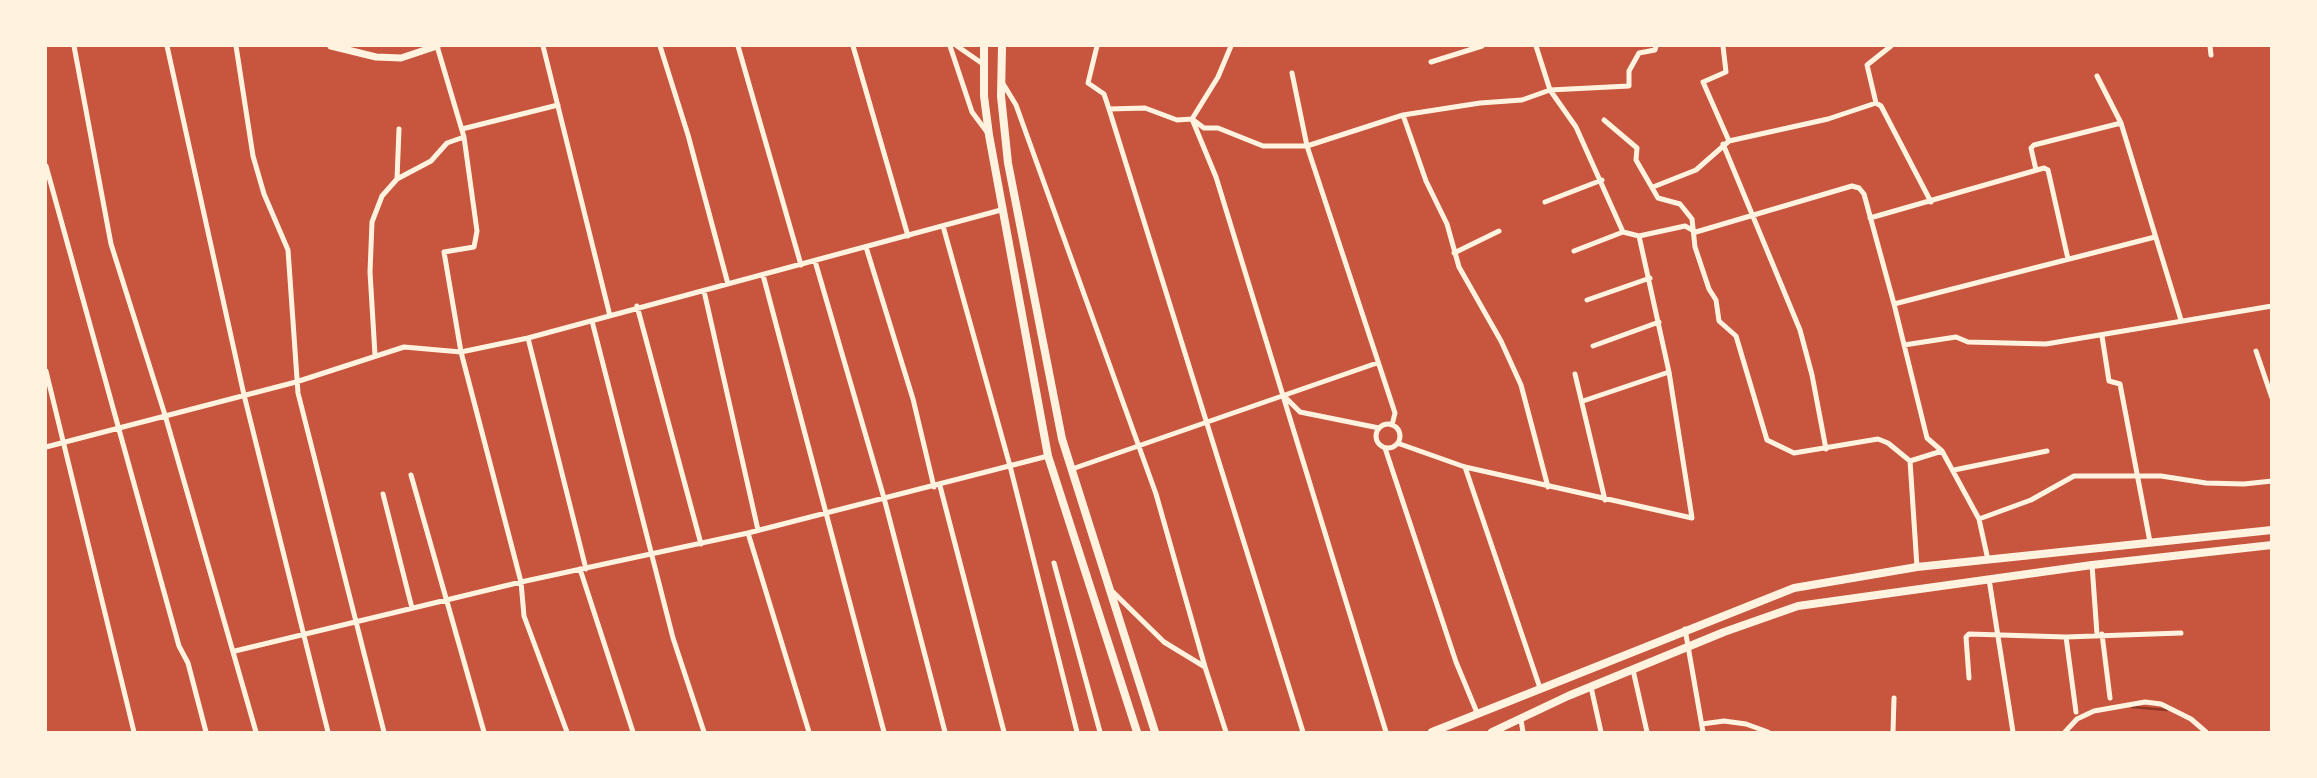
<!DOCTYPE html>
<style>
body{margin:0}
#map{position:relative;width:2317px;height:778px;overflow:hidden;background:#c8553d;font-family:"Roboto Condensed",sans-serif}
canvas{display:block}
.frame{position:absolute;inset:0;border:47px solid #fff3e0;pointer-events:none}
</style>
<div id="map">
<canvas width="2317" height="778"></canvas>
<div class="frame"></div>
</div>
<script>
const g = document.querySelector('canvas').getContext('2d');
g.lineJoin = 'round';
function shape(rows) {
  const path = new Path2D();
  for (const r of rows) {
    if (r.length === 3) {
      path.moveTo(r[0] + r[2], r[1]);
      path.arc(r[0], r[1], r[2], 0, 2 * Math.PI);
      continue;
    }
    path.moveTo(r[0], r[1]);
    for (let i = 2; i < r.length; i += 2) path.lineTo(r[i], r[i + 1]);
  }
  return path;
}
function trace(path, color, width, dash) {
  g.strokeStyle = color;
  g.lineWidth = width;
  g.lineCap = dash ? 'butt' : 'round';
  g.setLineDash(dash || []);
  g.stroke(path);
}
trace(shape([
 [2132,707,2167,710]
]), '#8f3625', 2.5);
trace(shape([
 [74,46,111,244,165,415,256,732],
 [167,46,244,395,328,732],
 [236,46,253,156,264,194,288,250,298,393,384,732],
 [437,46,464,137,477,231,474,247,444,252,461,352,521,582,524,616,567,732],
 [543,46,610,316],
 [660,46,688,135,728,284],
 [738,46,801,265],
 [853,46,908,236],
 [950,46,972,112,987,132],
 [957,46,983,64],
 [1097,46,1088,83,1104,94,1109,109,1303,732],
 [1536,46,1550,90,1576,127,1623,232,1639,236,1685,226,1696,232,1852,186,1859,188,1864,194,1894,304,1927,438,1942,451,1979,519,1988,560],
 [1723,46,1726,72,1703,82,1729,141],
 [1891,46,1867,65,1876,103,1881,106,1931,202],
 [2210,46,2211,55],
 [1431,62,1482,46],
 [1292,73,1307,146,1395,413,1392,425],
 [2097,76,2121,123,2181,320],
 [1002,82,1016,105,1156,494,1205,667],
 [1109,109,1145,108,1177,120,1192,119,1204,128,1218,128,1263,146,1307,146,1403,115,1480,103,1522,100,1550,90,1629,86,1629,71,1639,53,1655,50,1656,46],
 [1403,115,1426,181,1447,224,1459,267,1501,341,1521,385,1548,487],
 [1192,119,1216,177,1386,732],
 [1192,119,1218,77,1231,46],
 [1604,120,1637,148,1636,160,1658,198,1680,204,1692,219,1695,247,1709,289,1716,300,1719,321,1736,336,1767,440,1794,453,1878,439,1888,443,1910,461,1917,567],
 [462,129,558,105],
 [1723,144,1800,330,1812,375,1826,449],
 [46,166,179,646,188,663,206,732],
 [2036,170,2031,148,2034,145,2121,123],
 [397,179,399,129],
 [1653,187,1696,170,1729,141,1828,119,1876,103],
 [1545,202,1602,180],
 [1870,218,2044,168,2048,170,2068,259],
 [943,226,1010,466,1077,732],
 [866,247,913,399,934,487],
 [1574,251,1623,232],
 [1454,253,1499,231],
 [815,261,884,498,945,732],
 [763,275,884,732],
 [704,291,758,530],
 [1587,300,1650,278],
 [1894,304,2155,237],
 [637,306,701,544],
 [592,321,673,638,704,732],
 [2102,336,2109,381,2120,384,2150,542],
 [528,338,586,569],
 [1904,345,1956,337,1968,342,2046,344,2272,306],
 [1593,346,1659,322],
 [2256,351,2272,398],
 [375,355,370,272,372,222,382,196,397,179,431,161,447,143,464,137],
 [46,371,134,732],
 [1575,374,1605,500],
 [1286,398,1300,412,1379,428],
 [1583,401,1669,372],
 [1388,436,12],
 [1400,444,1465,467,1692,518,1669,372,1639,236],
 [46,447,296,382,404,347,461,352,528,338,1001,210],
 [1385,448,1456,662,1478,715],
 [1910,461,1942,451],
 [1465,467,1540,688],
 [1072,469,1377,363],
 [1954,470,2047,451],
 [411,475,484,732],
 [940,486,1004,732],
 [383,494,412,608],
 [1979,519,2031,500,2074,476,2161,476,2206,483,2244,484,2272,481],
 [748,533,809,732],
 [1054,563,1100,732],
 [2092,565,2097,634],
 [580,569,633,732],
 [1989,579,2013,732],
 [1113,592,1164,642,1205,667,1226,732],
 [1685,629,1703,732],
 [2102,634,2110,698],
 [2066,637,2076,712],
 [235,651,521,582,748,533,1048,456],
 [1633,670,1647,732],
 [1969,678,1966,637,1969,634,2066,637,2181,633],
 [1591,687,1601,732],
 [1521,720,1523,732],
 [1702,724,1724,721,1746,724,1768,732],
 [1893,732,1894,698],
 [2065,732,2077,719,2094,711,2145,702,2161,704,2191,719,2206,732]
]), '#fff3e0', 5);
trace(shape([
 [331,46,376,57,401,58,437,46]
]), '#fff3e0', 7);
trace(shape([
 [984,46,984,96,989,135,1048,456,1137,732],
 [1002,46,1001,96,1008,163,1062,439,1155,732],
 [1432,732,1794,588,1917,567,2272,530],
 [1492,732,1568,696,1724,632,1798,606,2092,565,2272,545]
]), '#fff3e0', 8);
</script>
